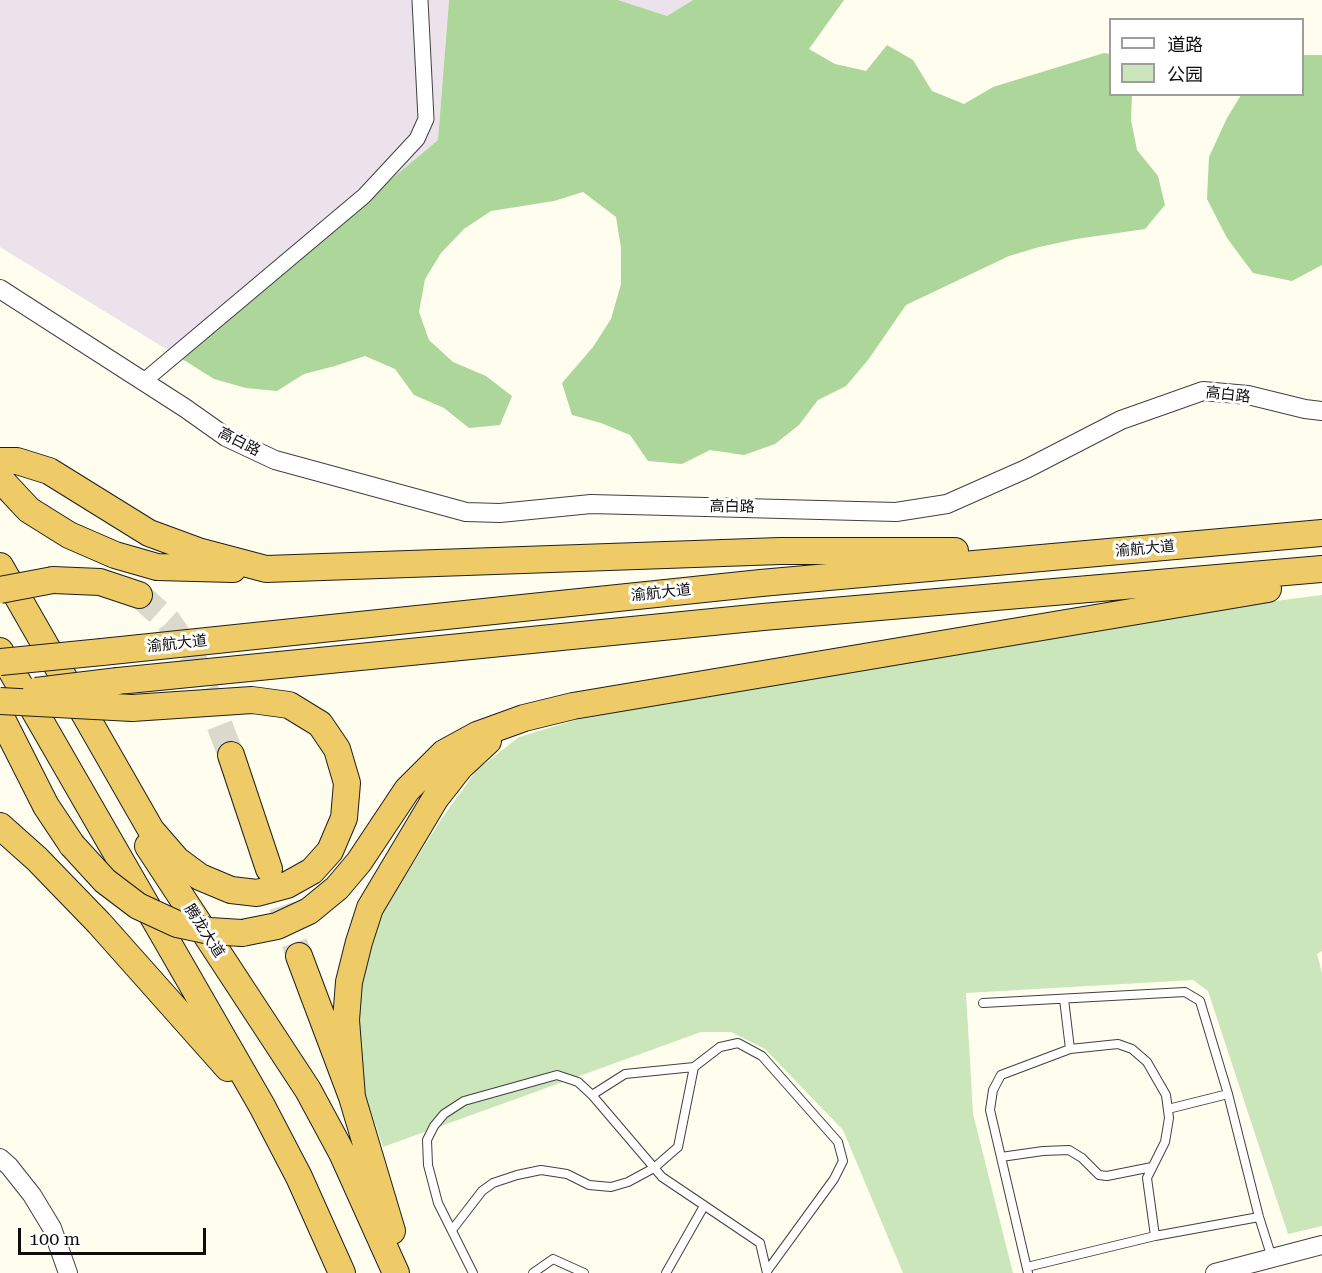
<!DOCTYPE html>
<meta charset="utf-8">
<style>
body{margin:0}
#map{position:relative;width:1322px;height:1273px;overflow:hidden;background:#fefdee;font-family:"Roboto Serif","Noto Sans SC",serif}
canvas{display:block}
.legend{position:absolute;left:1109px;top:18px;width:195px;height:78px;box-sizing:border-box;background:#fff;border:2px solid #9e9e9e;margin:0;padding:8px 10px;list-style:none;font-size:18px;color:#0d0d0d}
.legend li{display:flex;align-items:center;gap:12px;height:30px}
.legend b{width:30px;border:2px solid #9e9e9e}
.scale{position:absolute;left:18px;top:1228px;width:188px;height:27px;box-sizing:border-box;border:3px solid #0d0d0d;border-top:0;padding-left:8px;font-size:18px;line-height:21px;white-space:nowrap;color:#0d0d0d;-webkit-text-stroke:4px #fff;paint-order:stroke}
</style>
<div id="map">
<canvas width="1322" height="1273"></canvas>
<ul class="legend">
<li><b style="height:8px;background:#fff"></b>道路</li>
<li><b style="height:16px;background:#cae6ba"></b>公园</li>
</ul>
<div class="scale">100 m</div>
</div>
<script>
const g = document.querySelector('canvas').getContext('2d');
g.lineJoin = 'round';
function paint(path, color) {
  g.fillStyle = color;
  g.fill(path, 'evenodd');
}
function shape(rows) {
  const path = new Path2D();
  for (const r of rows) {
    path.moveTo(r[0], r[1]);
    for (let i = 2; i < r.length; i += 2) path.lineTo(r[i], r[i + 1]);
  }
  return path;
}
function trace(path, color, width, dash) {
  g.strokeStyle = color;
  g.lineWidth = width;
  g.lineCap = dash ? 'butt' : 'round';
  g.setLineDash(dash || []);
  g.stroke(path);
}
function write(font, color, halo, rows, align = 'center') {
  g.font = font + ' "Roboto Serif","Noto Sans SC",serif';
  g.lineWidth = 6;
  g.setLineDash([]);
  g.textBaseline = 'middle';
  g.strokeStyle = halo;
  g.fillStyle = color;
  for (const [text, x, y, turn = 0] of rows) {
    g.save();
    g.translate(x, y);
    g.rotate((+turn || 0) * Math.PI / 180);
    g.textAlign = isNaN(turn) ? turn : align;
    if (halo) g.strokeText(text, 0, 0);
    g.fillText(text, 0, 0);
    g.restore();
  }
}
paint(shape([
 [0,0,449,0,438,140,179,357,0,247],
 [618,0,693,0,667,16]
]), '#ebe2eb');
paint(shape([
 [1322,595,1322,951,1317,954,1322,973,1322,1226,1288,1234,1208,991,1193,980,966,993,973,1114,1013,1273,903,1273,843,1130,765,1049,731,1032,701,1032,383,1147,363,1088,357,1021,361,977,383,912,442,818,477,770,519,737,576,720,1076,627]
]), '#cae6ba');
paint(shape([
 [449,0,618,0,667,16,693,0,844,0,809,49,835,64,866,71,887,45,913,60,932,91,964,104,993,87,1104,53,1110,54,1110,94,1132,95,1131,120,1137,150,1158,176,1165,205,1145,229,1076,239,1039,247,1009,256,906,305,868,360,846,386,818,400,799,425,775,444,744,455,710,450,682,464,648,461,630,435,601,423,572,415,562,383,593,347,611,319,621,284,621,248,616,217,583,192,554,201,491,211,464,229,441,253,425,279,419,312,429,340,453,362,486,376,512,396,500,425,469,428,444,408,414,395,395,369,365,356,335,366,304,374,277,391,246,388,214,379,179,357,438,140],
 [1303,55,1322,55,1322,265,1292,281,1253,273,1227,238,1207,199,1209,157,1227,118,1241,95,1302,94]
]), '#acd69a');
trace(shape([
 [139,595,169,622,194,659,231,755],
 [269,869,299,956]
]), '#dad9cc', 26, [26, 13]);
const service = shape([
 [1064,999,1070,1049],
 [983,1003,1185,992,1200,1001,1228,1094,1259,1217,1272,1258],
 [592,1095,625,1074,694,1067,720,1047,738,1043,762,1056,838,1142,843,1161,834,1179,767,1271],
 [1168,1109,1228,1094],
 [1001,1157,1043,1151,1069,1150,1082,1158,1099,1175,1107,1176,1152,1167],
 [452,1230,482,1191,493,1183,517,1175,541,1170,567,1174,589,1185,611,1187,628,1182,654,1168,678,1147,694,1067],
 [1027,1267,1155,1236,1259,1217],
 [473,1273,438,1203,428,1165,427,1140,434,1126,444,1114,464,1101,557,1075,578,1082,592,1095,662,1177,760,1243,767,1273],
 [533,1273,553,1259,584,1273],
 [666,1273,704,1206],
 [1028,1273,990,1110,993,1090,1001,1075,1070,1049,1118,1044,1132,1049,1147,1062,1166,1095,1169,1118,1165,1142,1147,1178,1155,1236]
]);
const minor = shape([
 [144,381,364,196,417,139,426,119,420,0]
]);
const tertiary = shape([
 [0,289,185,408,226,437,275,460,466,512,500,513,591,504,896,512,947,504,1026,469,1121,420,1203,391,1248,395,1305,409,1322,411],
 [0,1158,9,1166,32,1195,52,1228,68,1273],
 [1215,1273,1322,1245]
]);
const trunk = shape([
 [0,461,17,461,49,471,149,533,198,551,266,569,780,551,955,551],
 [0,479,29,510,69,535,115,555,157,567,233,569],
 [0,566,151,830,177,860,200,877,231,890,257,893,287,885,312,871,330,851,344,818,347,783,337,749,320,724,289,705,252,700,132,708],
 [53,580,100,582,139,595],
 [0,651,262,1106,299,1177,342,1273],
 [102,652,761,583,1322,533],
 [118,681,763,617,1322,569],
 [0,715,46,806,72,845],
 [231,755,269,869],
 [0,826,37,859,99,923,228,1068],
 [148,846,308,1090,342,1153,396,1273],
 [242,933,277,926,309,911,337,888,359,862,407,790,444,753,477,735,524,718,573,706,1268,589],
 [299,956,352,1097,392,1231],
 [352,1097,346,1020,349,982,359,942,370,908,435,799,460,767,488,741]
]);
trace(service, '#404040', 10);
trace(minor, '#404040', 17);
trace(tertiary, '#404040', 20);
trace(trunk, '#1e1e1e', 28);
trace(service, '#fff', 8);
trace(minor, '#fff', 15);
trace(tertiary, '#fff', 18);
trace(trunk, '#eecb66', 26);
const trunkBridge = shape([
 [0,590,53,580],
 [0,662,102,652],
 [36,691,118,681],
 [0,701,132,708],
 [72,845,105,881,138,906,177,924,210,931,242,933]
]);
trace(trunkBridge, '#1e1e1e', 28, []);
trace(trunkBridge, '#eecb66', 26);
write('15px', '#0d0d0d', '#fff', [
 ["高白路",1228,395,6],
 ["高白路",239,442,27],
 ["高白路",732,507,1],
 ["渝航大道",1145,549,-5],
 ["渝航大道",661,593,-6],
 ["渝航大道",177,644,-6],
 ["腾龙大道",204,931,57]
]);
</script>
